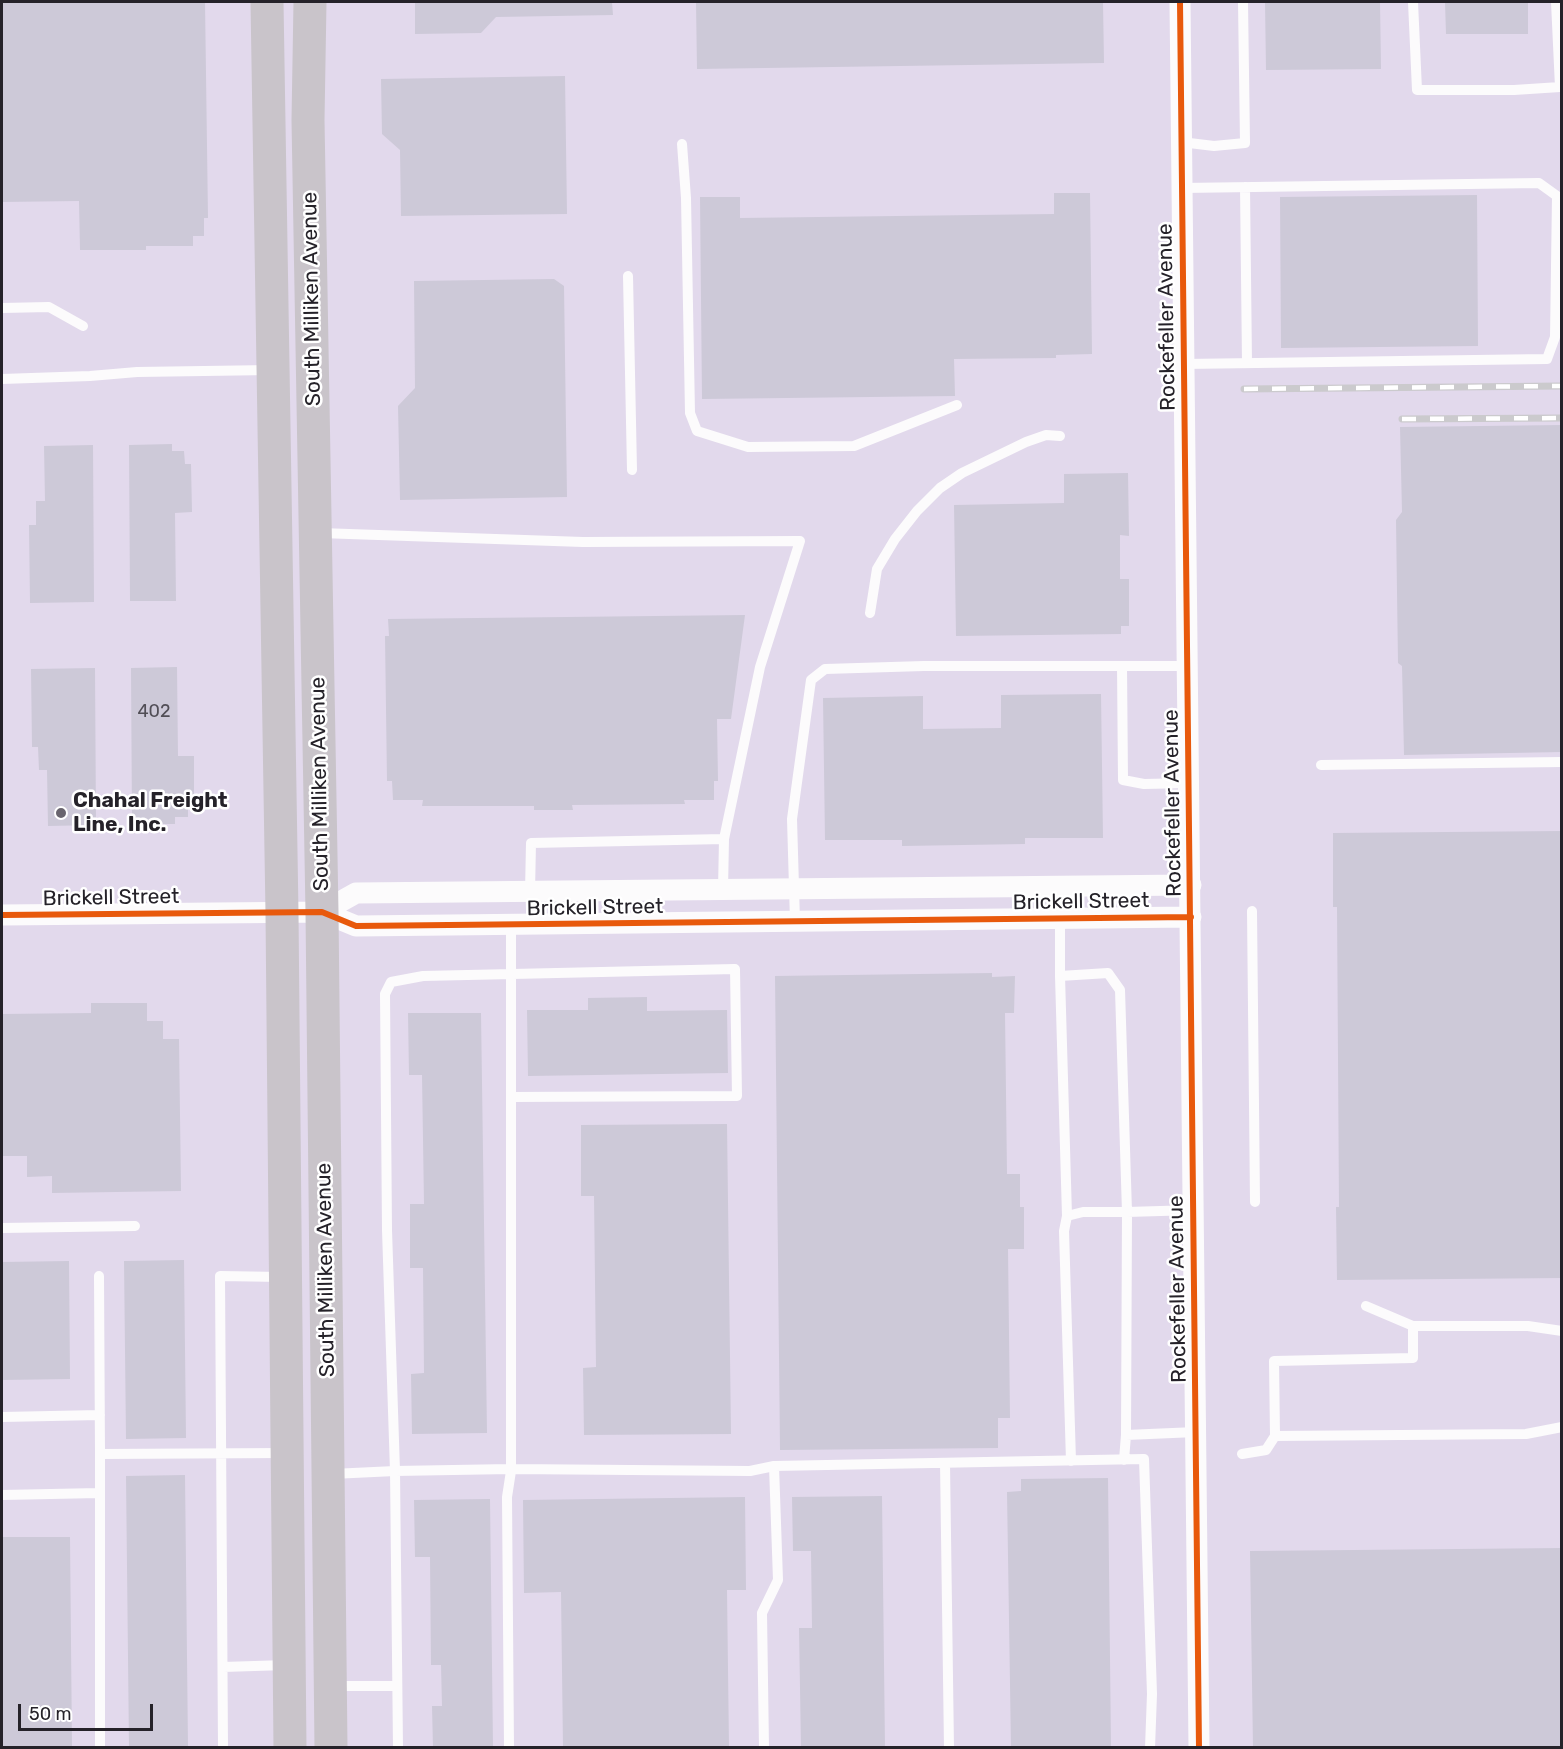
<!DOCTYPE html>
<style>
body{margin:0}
#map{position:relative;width:1563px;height:1749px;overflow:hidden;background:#e8e2ed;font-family:Rubik,sans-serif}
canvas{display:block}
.frame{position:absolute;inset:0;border:3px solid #252229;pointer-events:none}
.scale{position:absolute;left:18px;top:1704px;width:135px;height:27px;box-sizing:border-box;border:3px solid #252229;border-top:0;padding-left:8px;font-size:18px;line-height:21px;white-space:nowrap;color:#252229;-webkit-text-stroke:4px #fff;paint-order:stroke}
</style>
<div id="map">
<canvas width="1563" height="1749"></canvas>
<div class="frame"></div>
<div class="scale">50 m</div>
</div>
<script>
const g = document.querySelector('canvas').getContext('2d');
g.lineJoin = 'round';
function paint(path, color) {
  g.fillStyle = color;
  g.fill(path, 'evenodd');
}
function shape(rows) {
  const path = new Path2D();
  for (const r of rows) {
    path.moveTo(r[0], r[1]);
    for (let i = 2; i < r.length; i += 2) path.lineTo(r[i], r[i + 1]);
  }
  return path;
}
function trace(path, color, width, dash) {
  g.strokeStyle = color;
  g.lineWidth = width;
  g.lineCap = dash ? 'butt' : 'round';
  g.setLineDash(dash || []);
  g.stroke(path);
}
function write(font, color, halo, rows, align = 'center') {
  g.font = font + ' Rubik,sans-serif';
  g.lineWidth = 5;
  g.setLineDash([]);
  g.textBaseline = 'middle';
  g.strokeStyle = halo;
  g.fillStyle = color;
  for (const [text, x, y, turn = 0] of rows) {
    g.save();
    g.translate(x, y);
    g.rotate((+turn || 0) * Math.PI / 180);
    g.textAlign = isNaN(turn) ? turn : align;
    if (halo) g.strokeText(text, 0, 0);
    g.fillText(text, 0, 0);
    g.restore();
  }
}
paint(shape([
 [2,2,1561,2,1561,1747,2,1748]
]), '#e2d9ec');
paint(shape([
 [2,2,205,2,208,218,204,218,204,236,193,236,193,246,146,246,146,250,80,250,79,201,2,202],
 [415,2,612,2,613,15,496,17,481,33,415,34],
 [696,2,1103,2,1104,63,697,69],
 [1265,2,1380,2,1381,69,1266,70],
 [1445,2,1528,2,1528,34,1446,34],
 [565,76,567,214,401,216,400,150,382,134,381,79],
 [1054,193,1090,193,1092,354,1056,355,1056,358,954,359,955,396,702,399,700,197,740,197,740,218,1054,214],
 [1477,195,1478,346,1281,348,1280,197],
 [554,279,564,286,567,497,400,500,398,406,415,388,414,281],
 [1562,425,1562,752,1404,755,1402,666,1398,663,1396,520,1402,512,1400,427],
 [172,444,172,451,184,451,185,464,191,464,192,512,175,513,176,601,130,601,129,445],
 [93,445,94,602,30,603,29,525,36,525,36,501,45,501,44,446],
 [1128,473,1129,536,1120,535,1120,579,1129,579,1129,626,1121,626,1121,634,956,636,954,505,1064,503,1064,474],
 [745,615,731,719,717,719,718,781,714,781,714,800,684,800,685,804,572,805,573,810,534,810,534,806,422,806,423,800,393,800,392,781,387,781,385,636,389,636,388,619],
 [177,667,178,756,194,756,194,804,188,804,188,817,175,817,175,824,132,824,131,668],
 [95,668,96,825,48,826,47,770,39,770,38,747,32,747,31,669],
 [1101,694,1103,838,1025,838,1025,844,902,846,902,840,825,840,823,698,923,696,923,729,1001,728,1001,695],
 [1562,831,1562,1278,1337,1280,1336,1207,1339,1207,1337,907,1333,907,1333,833],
 [992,973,992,977,1015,976,1014,1013,1005,1013,1007,1174,1020,1174,1020,1207,1024,1207,1024,1249,1008,1249,1010,1418,998,1418,998,1448,780,1450,775,976],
 [647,997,647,1011,727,1010,728,1073,528,1076,527,1010,588,1010,588,998],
 [91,1003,147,1003,147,1021,163,1021,163,1039,179,1039,181,1191,52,1193,52,1176,27,1177,27,1156,2,1156,2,1014,91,1013],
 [408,1013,481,1013,487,1433,412,1434,411,1374,424,1373,423,1268,410,1268,410,1204,424,1204,422,1075,409,1075],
 [727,1124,731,1434,584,1435,583,1368,596,1367,594,1196,581,1196,581,1125],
 [184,1260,186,1438,126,1439,124,1261],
 [69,1261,70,1379,2,1380,2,1262],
 [185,1475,188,1748,129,1748,126,1476],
 [1108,1478,1111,1748,1011,1748,1007,1492,1021,1491,1021,1479],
 [882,1496,885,1748,801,1748,799,1628,812,1628,811,1551,793,1551,792,1497],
 [745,1497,746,1590,727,1590,729,1748,563,1748,561,1592,524,1593,523,1500],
 [490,1499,493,1748,433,1748,432,1706,442,1706,441,1665,431,1665,430,1557,415,1557,414,1500],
 [2,1537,70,1537,72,1748,2,1748],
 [1562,1548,1562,1748,1253,1748,1250,1551]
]), '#cdc9d8');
trace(shape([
 [1413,2,1417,90,1514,90,1560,87,1556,2],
 [1181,142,1214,146,1245,143,1243,2],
 [682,144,686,198,690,413,697,431,748,447,854,446,957,405],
 [1245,187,1247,363],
 [1182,188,1539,183,1557,196,1555,337,1547,359,1184,364],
 [628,276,632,470],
 [2,308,49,307,83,326],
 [2,379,90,376,137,372,271,370],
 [320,533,583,542,800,541,760,667,724,839],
 [870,613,877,569,895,539,917,511,940,488,962,473,1026,442,1046,435,1060,436],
 [1122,666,1123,780,1144,784,1189,783],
 [1321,765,1562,762],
 [530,892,531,843,724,839,723,890],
 [1252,911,1255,1202],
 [1060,918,1060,976,1108,973,1120,990,1127,1212,1083,1212,1067,1216,1064,1231,1071,1461],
 [795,921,792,819,811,680,825,669,924,666,1188,666],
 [1060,976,1067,1216],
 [1194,1210,1127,1212,1126,1435,1196,1432],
 [2,1228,135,1226],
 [99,1276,100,1454,284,1453],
 [1366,1306,1413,1326,1528,1326,1562,1331],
 [2,1417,100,1415],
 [1275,1436,1274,1361,1413,1358,1413,1326],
 [100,1454,100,1748],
 [1242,1454,1266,1450,1275,1436,1526,1434,1562,1427],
 [1124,1460,1126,1435],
 [945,1463,949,1748],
 [332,1474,395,1471,387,1230,385,994,391,982,423,976,735,969,737,1096,511,1097],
 [2,1495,99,1493],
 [223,1667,286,1665],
 [334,1686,397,1686],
 [223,1748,220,1276,282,1277],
 [398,1748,395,1471,511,1469,750,1471,774,1466,1144,1459,1152,1694,1150,1748],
 [509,1748,507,1497,511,1471,511,926],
 [764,1748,762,1613,778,1580,774,1466]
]), '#fcfbfc', 10);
trace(shape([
 [1180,2,1199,1748],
 [322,912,356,893,1191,885],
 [2,915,322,912,356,926,1191,917]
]), '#fcfbfc', 21);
trace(shape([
 [267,2,282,913,290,1748],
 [310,2,308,120,322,912,331,1748]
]), '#c9c4ca', 33);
const rail = shape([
 [1244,389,1562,386],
 [1402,419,1562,418]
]);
trace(rail, '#cbcacd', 7);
trace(rail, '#fff', 4.5, [14]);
trace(shape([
 [1180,2,1199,1748],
 [2,915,322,912,356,926,1191,917]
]), '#e8590c', 6);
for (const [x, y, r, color] of [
 [61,813,6,"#69656e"]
]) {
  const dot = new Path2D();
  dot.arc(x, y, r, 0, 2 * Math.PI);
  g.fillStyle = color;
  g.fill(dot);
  trace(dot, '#fff', 2);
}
write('18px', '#514e56', null, [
 ["402",154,712]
]);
write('21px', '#252229', '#fff', [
 ["South Milliken Avenue",312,299,-91],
 ["Rockefeller Avenue",1167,317,-91],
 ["South Milliken Avenue",320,784,-91],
 ["Rockefeller Avenue",1173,803,-91],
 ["Brickell Street",111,898,-1],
 ["Brickell Street",1081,902,-1],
 ["Brickell Street",595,908,-1],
 ["South Milliken Avenue",326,1270,-91],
 ["Rockefeller Avenue",1178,1289,-91]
]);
write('bold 21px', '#252229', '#fff', [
 ["Chahal Freight",73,801],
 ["Line, Inc.",73,825]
], 'left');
</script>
